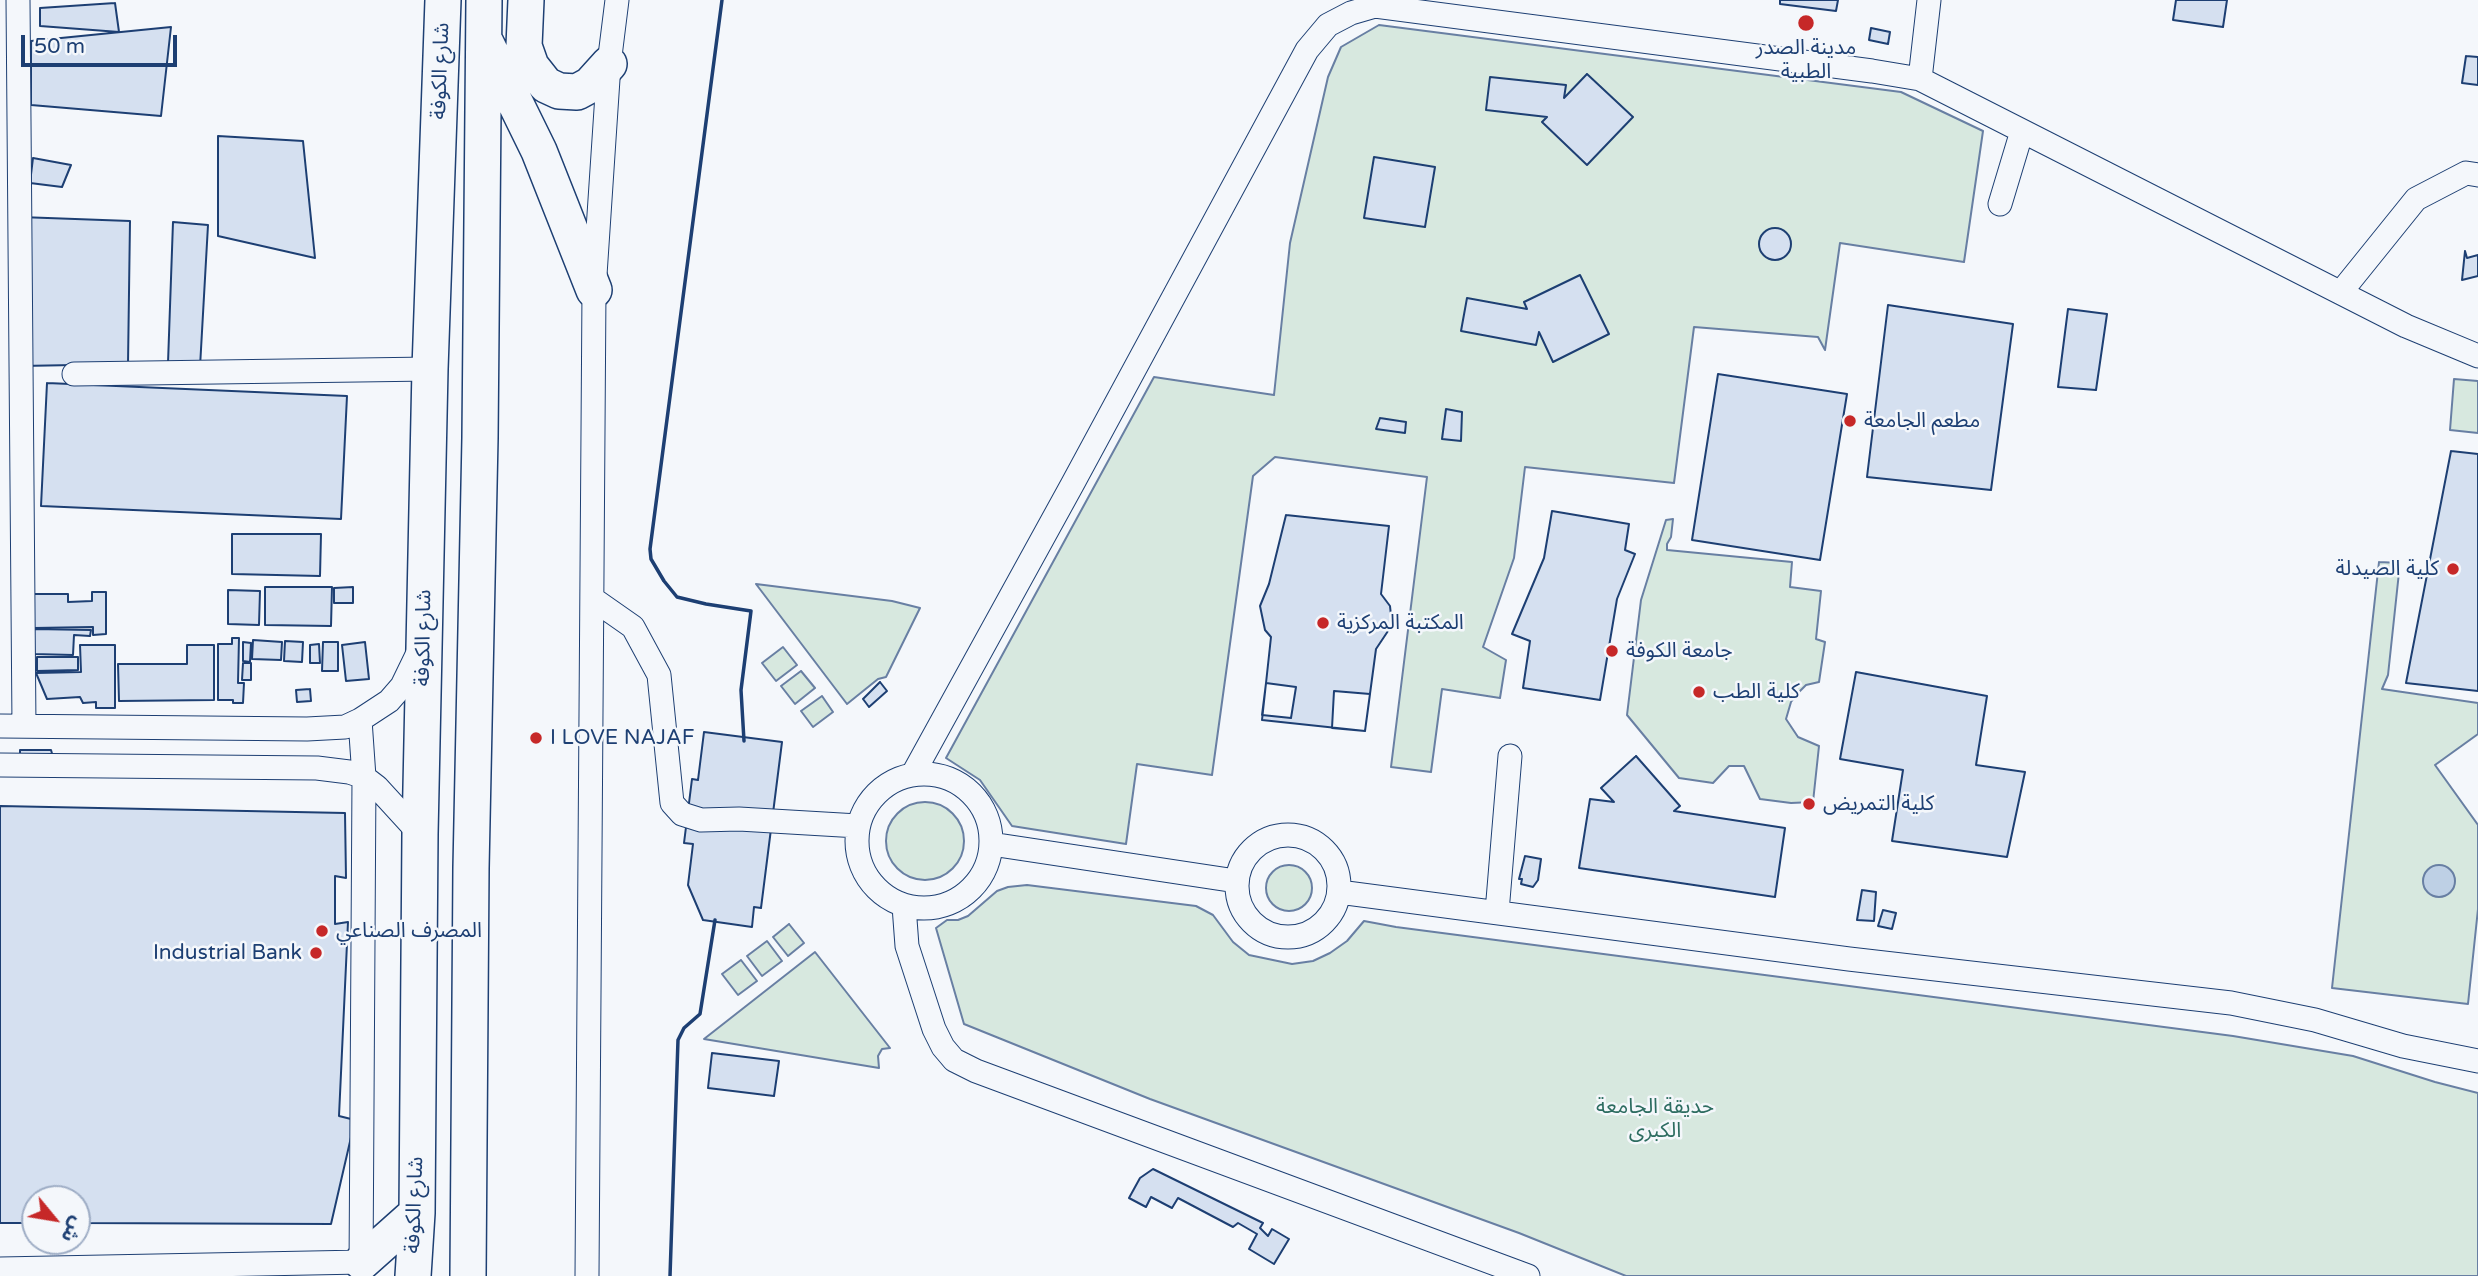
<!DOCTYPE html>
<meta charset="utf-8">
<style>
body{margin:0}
#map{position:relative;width:2478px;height:1276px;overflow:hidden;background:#f4f7fb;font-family:"Varela Round","Noto Sans Arabic",sans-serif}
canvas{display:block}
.north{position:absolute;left:21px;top:1185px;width:70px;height:70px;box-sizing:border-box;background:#f4f7fb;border:2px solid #9eadc5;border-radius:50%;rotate:120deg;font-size:19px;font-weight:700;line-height:28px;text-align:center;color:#1d3f73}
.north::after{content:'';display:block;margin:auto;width:24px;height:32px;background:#c62828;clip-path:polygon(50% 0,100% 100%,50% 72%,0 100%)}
.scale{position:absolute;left:21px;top:35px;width:156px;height:32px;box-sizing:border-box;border:4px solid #1d3f73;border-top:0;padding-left:9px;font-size:21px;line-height:24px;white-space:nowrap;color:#1d3f73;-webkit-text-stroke:5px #f4f7fb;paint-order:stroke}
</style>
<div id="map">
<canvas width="2478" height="1276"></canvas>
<div class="north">ش</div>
<div class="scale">50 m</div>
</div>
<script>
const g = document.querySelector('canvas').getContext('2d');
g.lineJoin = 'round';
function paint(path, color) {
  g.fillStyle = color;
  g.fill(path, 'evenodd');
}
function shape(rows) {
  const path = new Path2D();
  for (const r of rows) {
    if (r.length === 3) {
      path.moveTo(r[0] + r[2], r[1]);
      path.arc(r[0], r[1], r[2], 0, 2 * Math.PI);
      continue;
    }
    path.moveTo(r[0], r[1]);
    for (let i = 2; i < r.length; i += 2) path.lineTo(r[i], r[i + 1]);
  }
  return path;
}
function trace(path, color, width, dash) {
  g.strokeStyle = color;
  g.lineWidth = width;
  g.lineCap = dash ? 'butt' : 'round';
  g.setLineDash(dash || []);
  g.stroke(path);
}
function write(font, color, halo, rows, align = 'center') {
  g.font = font + ' "Varela Round","Noto Sans Arabic",sans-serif';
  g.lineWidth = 5;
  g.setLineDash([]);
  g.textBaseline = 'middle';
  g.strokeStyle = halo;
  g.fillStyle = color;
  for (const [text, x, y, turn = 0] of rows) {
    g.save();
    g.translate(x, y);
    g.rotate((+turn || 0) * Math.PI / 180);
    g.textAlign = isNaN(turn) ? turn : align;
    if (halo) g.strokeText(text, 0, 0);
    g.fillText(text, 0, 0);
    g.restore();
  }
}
const green = shape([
 [1379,25,1901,92,1983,131,1964,262,1840,243,1825,350,1818,337,1694,327,1674,483,1525,467,1514,558,1483,647,1506,660,1500,698,1442,689,1431,772,1391,767,1427,477,1275,457,1253,476,1212,775,1137,764,1126,844,1012,826,980,780,946,758,1154,377,1274,395,1290,243,1328,77,1341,47,1379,25],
 [2454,379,2478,381,2478,433,2450,430,2454,379],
 [1673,519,1671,537,1667,544,1667,550,1792,562,1790,587,1821,591,1816,639,1825,642,1819,682,1806,685,1798,693,1791,702,1786,719,1798,737,1819,746,1813,802,1791,803,1760,799,1744,766,1729,766,1713,783,1679,778,1627,715,1641,600,1666,520,1673,519],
 [2379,562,2400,563,2388,675,2382,689,2478,703,2478,734,2435,765,2478,825,2478,909,2468,1004,2332,988,2379,562],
 [756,584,892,601,920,608,886,677,878,679,847,704,756,584],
 [783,647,797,665,776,681,762,663,783,647],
 [801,671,815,688,795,704,781,686,801,671],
 [822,696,833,712,813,727,801,711,822,696],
 [925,841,39],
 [1289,888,23],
 [1027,885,1196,906,1213,915,1233,942,1249,955,1292,964,1313,961,1330,953,1347,941,1364,921,1396,927,2233,1036,2353,1056,2435,1082,2478,1093,2478,1276,1626,1276,1519,1233,1150,1099,964,1024,936,928,947,920,958,920,968,916,997,891,1008,887,1027,885],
 [789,924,804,943,788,956,773,937,789,924],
 [767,941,782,961,762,976,747,956,767,941],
 [815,952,890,1048,882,1049,878,1056,879,1068,704,1039,815,952],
 [741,960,757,981,738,995,722,974,741,960]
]);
paint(green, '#d7e8df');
trace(green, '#687fa3', 2);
const water = shape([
 [2439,881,16]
]);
paint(water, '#bed0e5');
trace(water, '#687fa3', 2);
const building = shape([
 [1780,0,1838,0,1836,11,1780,4,1780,0],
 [2176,0,2227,0,2223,27,2173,20,2176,0],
 [115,3,119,32,40,26,40,8,115,3],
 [171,27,161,116,31,105,31,41,171,27],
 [1871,28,1890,32,1888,44,1869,40,1871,28],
 [2466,56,2478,57,2478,85,2462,83,2466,56],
 [1587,74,1633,117,1587,165,1542,122,1547,117,1486,110,1490,77,1566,85,1564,98,1587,74],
 [218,136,303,141,315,258,218,236,218,136],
 [1374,157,1435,167,1425,227,1364,218,1374,157],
 [33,158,71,165,62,187,30,183,33,158],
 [20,217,130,221,128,364,21,366,20,217],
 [173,222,208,225,200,367,168,363,173,222],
 [1775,244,16],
 [2465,251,2467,258,2478,255,2478,276,2462,280,2465,251],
 [1580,275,1609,334,1553,362,1539,332,1536,345,1461,331,1467,298,1527,309,1524,302,1580,275],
 [1888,305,2013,324,1991,490,1867,477,1888,305],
 [2068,309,2107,314,2096,390,2058,387,2068,309],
 [1718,374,1847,394,1820,560,1692,540,1718,374],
 [47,383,347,396,341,519,41,506,47,383],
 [1446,409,1462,412,1461,441,1442,439,1446,409],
 [1380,418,1406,422,1405,433,1376,429,1380,418],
 [2451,451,2478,454,2478,691,2406,683,2451,451],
 [1552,511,1629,524,1625,550,1635,554,1617,599,1600,700,1523,688,1530,641,1512,634,1544,558,1552,511],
 [1286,515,1389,526,1381,594,1390,606,1392,625,1376,649,1365,731,1262,720,1271,637,1265,630,1260,606,1269,584,1286,515],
 [232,534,321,534,320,576,232,574,232,534],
 [265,587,332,587,331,626,265,625,265,587],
 [353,587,353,603,334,603,334,588,353,587],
 [228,590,260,591,259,625,228,624,228,590],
 [92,592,106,592,106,634,93,635,93,627,34,628,34,594,68,594,68,602,92,601,92,592],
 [34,629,91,630,90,636,74,635,73,655,33,654,34,629],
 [232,638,239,638,238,683,244,683,243,703,233,703,233,700,218,700,218,644,232,644,232,638],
 [253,640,282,642,281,660,252,659,253,640],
 [285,641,303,642,302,662,284,661,285,641],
 [243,642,251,643,250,662,243,661,243,642],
 [323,642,338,642,338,671,322,671,323,642],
 [365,642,369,679,346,681,342,645,365,642],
 [319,644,320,663,310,663,310,645,319,644],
 [80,645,115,645,115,708,96,708,96,702,83,703,80,697,47,699,36,673,81,672,80,645],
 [187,645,214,645,214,700,119,701,118,664,187,664,187,645],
 [37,657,78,657,78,670,37,671,37,657],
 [243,663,251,663,251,680,242,680,243,663],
 [1856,672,1987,696,1976,765,2025,772,2007,857,1892,841,1903,770,1840,759,1856,672],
 [880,682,887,691,869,707,863,699,880,682],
 [1266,683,1296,687,1291,718,1262,715,1266,683],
 [310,689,311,701,297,702,296,690,310,689],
 [1334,691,1370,694,1365,731,1332,728,1334,691],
 [704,732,782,742,761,908,754,907,752,927,703,920,688,885,693,844,684,843,692,779,698,780,704,732],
 [20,750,51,750,53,757,20,759,20,750],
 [1636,756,1680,806,1674,811,1785,828,1775,897,1579,868,1590,799,1614,802,1601,788,1636,756],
 [0,806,345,813,346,878,335,876,335,924,348,922,339,1116,355,1120,331,1224,77,1223,77,1199,35,1199,35,1223,0,1223,0,806],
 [1525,856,1541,859,1538,880,1533,887,1521,884,1522,879,1519,879,1525,856],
 [1862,890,1876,892,1874,921,1857,920,1862,890],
 [1883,910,1896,913,1892,929,1878,926,1883,910],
 [712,1053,779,1061,774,1096,708,1088,712,1053],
 [1153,1169,1263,1223,1260,1228,1268,1236,1272,1229,1289,1239,1274,1264,1249,1249,1257,1234,1238,1223,1233,1227,1178,1198,1172,1208,1151,1197,1146,1207,1129,1198,1140,1178,1153,1169]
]);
paint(building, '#d5e0f0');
trace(building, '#1d3f73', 2);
const minor = shape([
 [18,0,24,726],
 [1920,79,1929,0],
 [2000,204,2022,131],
 [2341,292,2416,199,2466,173,2478,175],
 [74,374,430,369],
 [593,599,633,627,659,675,672,803,682,814,701,820,739,819,858,826],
 [360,720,364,777,361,1269],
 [0,726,307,729,345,727,360,720,389,701,402,686,418,653],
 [0,765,317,768,349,772,364,777,377,787,420,834],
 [924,841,67],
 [913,774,1072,485,1307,50,1328,25,1351,13,1375,6,1872,71,1920,79,2406,326,2478,356],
 [1288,886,51],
 [991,844,1236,881],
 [1339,892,1849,959,2231,1003,2315,1020,2403,1046,2478,1061],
 [904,906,907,946,934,1029,943,1047,954,1060,976,1071,1528,1276],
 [1497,912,1510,756],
 [0,1269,362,1262],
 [587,1276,594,290,609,64,617,0]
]);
const highway = shape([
 [526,0,524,46,531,66,546,85,559,91,577,92,590,85,609,64],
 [486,43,539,151,594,290],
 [362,1262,417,1213],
 [413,1276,417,1213,420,834,430,369,443,0],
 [468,1276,471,868,480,438,484,0]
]);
trace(minor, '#1d3f73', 25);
trace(highway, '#1d3f73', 38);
trace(minor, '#f4f7fb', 23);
trace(highway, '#f4f7fb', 35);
trace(shape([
 [722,0,650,549,651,559,664,581,677,597,706,604,751,611,741,690,744,741],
 [670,1276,678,1040,684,1028,700,1014,715,920]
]), '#1d3f73', 3.5);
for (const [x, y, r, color] of [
 [1806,23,9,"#c62828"],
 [1850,421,7,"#c62828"],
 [2453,569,7,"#c62828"],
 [1323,623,7,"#c62828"],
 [1612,651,7,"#c62828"],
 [1699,692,7,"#c62828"],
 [536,738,7,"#c62828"],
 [1809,804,7,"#c62828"],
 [322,931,7,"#c62828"],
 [316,953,7,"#c62828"]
]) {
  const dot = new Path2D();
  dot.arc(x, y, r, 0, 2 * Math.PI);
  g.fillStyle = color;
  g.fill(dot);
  trace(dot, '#f4f7fb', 2.5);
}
write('21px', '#1d3f73', '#f4f7fb', [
 ["مدينة الصدر",1806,48,"center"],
 ["الطبية",1806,72,"center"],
 ["مطعم الجامعة",1864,421],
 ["كلية الصيدلة",2439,569,"right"],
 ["المكتبة المركزية",1337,623],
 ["جامعة الكوفة",1626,651],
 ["كلية الطب",1713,692],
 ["I LOVE NAJAF",550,738],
 ["كلية التمريض",1823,804],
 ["المصرف الصناعي",336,931],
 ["Industrial Bank",302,953,"right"]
], 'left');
write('21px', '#1d3f73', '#f4f7fb', [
 ["شارع الكوفة",441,71,-88],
 ["شارع الكوفة",424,638,-89],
 ["شارع الكوفة",415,1205,-88]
]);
write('21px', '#2c6c60', '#f4f7fb', [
 ["حديقة الجامعة",1655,1107],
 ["الكبرى",1655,1131]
]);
</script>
